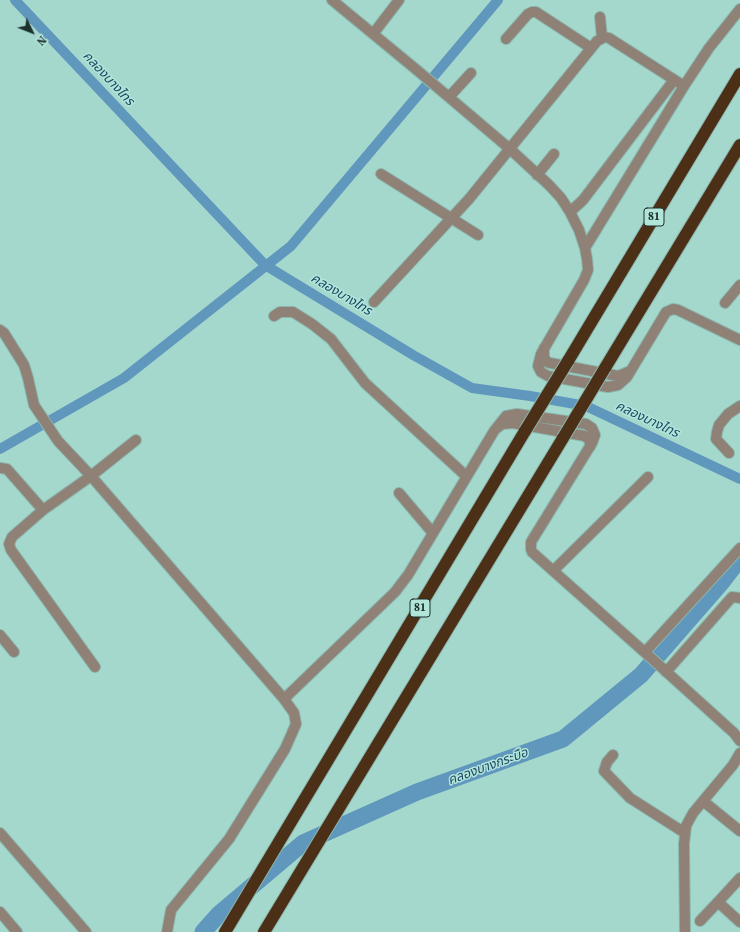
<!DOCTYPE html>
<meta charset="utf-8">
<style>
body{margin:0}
#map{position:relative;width:740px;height:932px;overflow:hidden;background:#a5d8cd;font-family:"Source Serif 4",serif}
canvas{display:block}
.north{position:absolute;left:12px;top:12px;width:40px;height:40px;-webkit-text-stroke:3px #b2e5da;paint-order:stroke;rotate:133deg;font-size:11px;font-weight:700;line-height:16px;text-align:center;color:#1c302c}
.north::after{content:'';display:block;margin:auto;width:14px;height:18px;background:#1c302c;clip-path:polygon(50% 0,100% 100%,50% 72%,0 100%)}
</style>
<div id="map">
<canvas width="740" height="932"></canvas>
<div class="north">N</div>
</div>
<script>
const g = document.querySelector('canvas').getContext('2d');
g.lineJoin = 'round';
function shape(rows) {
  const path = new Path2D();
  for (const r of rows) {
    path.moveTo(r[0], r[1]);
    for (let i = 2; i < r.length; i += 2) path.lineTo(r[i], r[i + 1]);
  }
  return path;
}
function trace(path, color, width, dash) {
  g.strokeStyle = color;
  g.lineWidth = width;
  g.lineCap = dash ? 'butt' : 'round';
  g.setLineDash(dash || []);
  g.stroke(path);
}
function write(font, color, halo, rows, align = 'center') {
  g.font = font + ' "Source Serif 4","Noto Sans Thai",serif';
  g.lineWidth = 3;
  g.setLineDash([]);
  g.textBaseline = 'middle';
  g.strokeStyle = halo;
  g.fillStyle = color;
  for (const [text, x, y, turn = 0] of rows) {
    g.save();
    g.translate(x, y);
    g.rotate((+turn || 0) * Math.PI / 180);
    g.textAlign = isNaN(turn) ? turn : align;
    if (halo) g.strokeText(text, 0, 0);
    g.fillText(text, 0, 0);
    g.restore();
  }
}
trace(shape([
 [15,0,265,265,413,355,472,388,530,396,586,406,740,479],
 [0,449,124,378,291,246,498,0]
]), '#5f97bd', 10);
trace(shape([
 [203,932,219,914,303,843,417,792,563,739,641,675,722,582,740,558]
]), '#5f97bd', 17);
const minor = shape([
 [332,0,418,71,510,149,549,185,561,198,570,212,579,230,585,248,587,259,588,270,584,280,541,354,538,366,541,372,548,376,608,387,618,385,627,377,666,312,673,309,678,310,740,340],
 [600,17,602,38],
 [373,34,399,0],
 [506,39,528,14,532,12,536,12,591,48],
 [449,97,471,73],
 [381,174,478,235],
 [537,175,554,154],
 [570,212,583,200,674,80],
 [585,248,684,86,709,48,740,9],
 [374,302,469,199,597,41,605,37,609,38,684,86],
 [725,303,740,285],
 [274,316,280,312,293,312,312,324,331,339,365,383,466,476],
 [0,330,4,333,24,365,28,378,34,405,58,441,91,476,284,699,294,713,296,724,285,749,229,839,171,910,167,932],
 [544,348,544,357,547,362,550,363,618,376,630,371],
 [497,428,502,424,513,423,585,436,590,441,590,447],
 [729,453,716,439,717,432,719,425,728,414,740,406],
 [0,468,7,469,43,510],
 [399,493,432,532],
 [553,571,648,477],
 [0,635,14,652],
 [645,652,740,548],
 [95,667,11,550,9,544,12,537,43,510,91,476,136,440],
 [666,672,732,597,740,598],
 [284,699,395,592,408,575,494,431,506,416,517,414,586,424,592,428,595,435,592,443,531,542,531,549,532,552,650,657,734,733,740,741],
 [613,755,607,762,604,771,630,798,685,833],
 [703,801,740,831],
 [0,833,86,932],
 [740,878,718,902,740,922],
 [0,912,17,932],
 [700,921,718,902],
 [685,932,684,844,686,826,693,813,733,765,740,753]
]);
const highway = shape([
 [568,361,740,74],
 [605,368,740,145],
 [225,932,525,431],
 [264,932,563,438]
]);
trace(minor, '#8ab6ad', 12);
trace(highway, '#8ab6ad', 14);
trace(minor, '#908176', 10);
trace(highway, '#4b2f17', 12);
const highwayBridge = shape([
 [525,431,568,361],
 [563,438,605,368]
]);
trace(highwayBridge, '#8ab6ad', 14, []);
trace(highwayBridge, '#4b2f17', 12);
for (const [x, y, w] of [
 [654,217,20],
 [420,608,20]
]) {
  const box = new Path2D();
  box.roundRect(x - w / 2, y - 9, w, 18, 3);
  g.fillStyle = '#b2e5da';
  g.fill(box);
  trace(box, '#1c302c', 1);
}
write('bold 11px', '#1c302c', null, [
 ["81",654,217],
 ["81",420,608]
]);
write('italic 13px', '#1c4763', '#b2e5da', [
 ["คลองบางไทร",108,79,47],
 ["คลองบางไทร",341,295,31],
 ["คลองบางไทร",647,420,25],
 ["คลองบางกระบือ",488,767,-20]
]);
</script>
